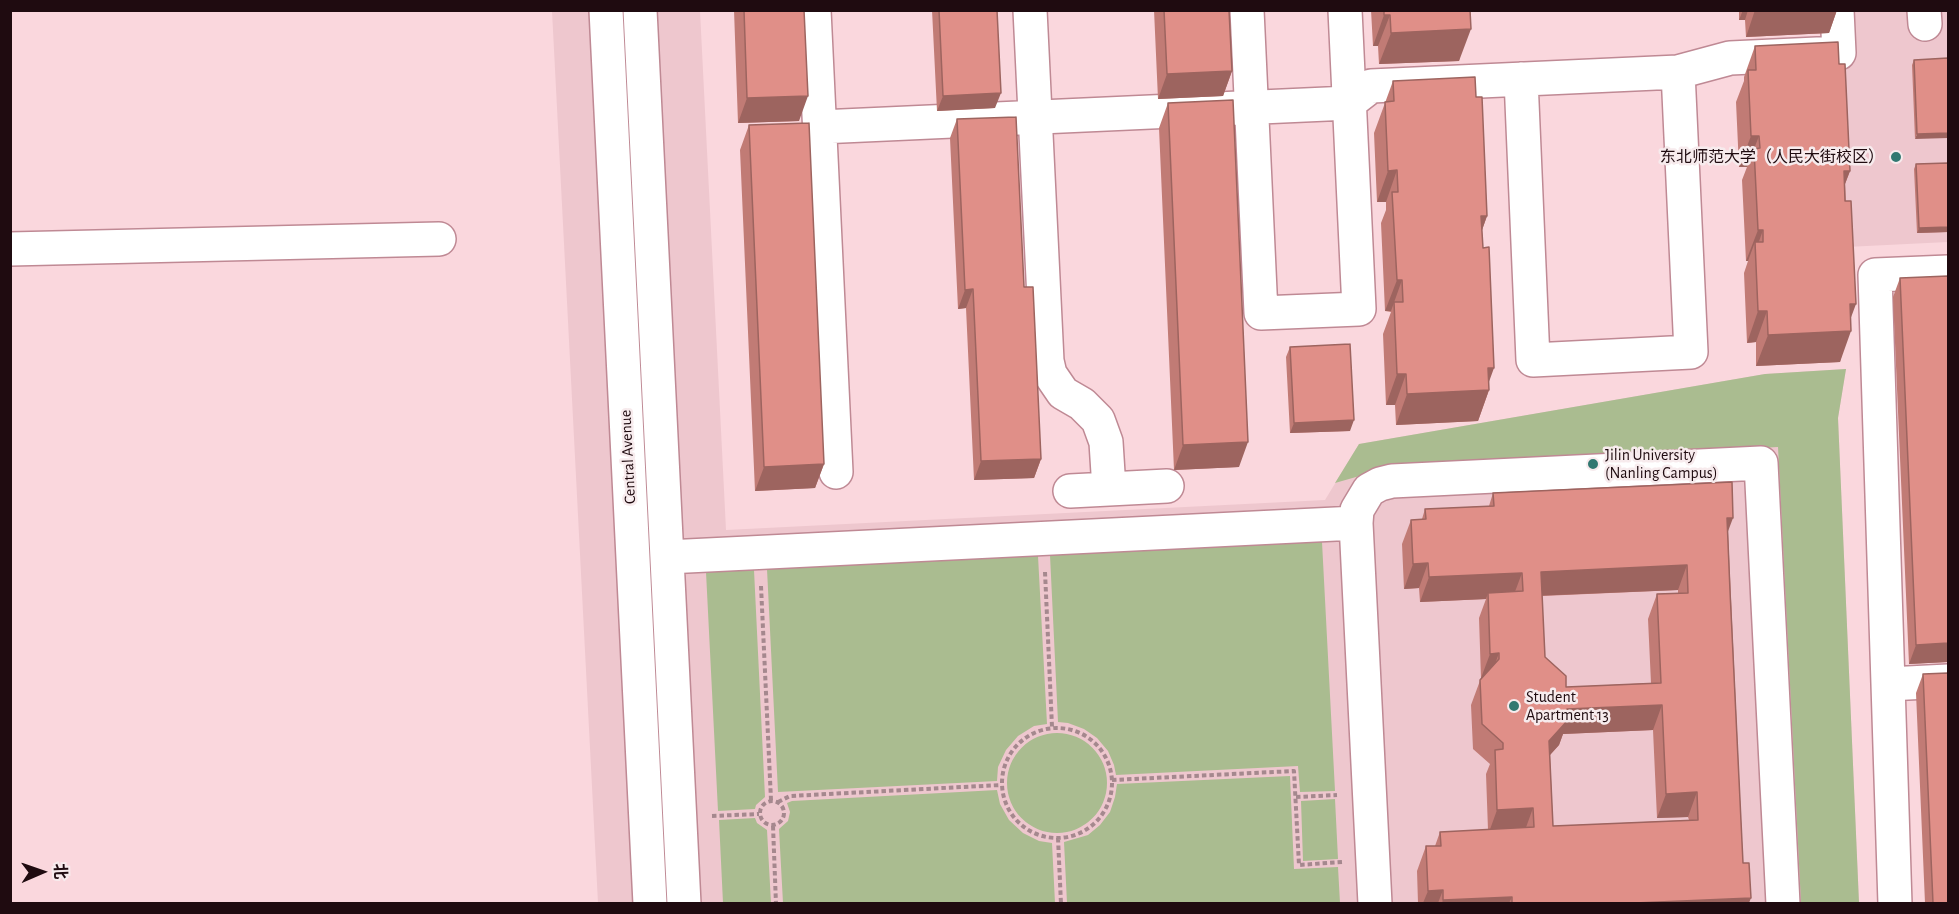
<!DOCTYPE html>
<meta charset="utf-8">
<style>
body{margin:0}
#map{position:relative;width:1959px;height:914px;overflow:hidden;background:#fad7dd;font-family:"Alegreya Sans","Noto Sans SC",sans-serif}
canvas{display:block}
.frame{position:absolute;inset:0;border:12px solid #1f0b10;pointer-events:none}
.north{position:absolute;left:12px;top:842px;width:60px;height:60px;-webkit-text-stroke:4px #f7ebed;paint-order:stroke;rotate:88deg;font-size:16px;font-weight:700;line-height:24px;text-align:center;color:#1f0b10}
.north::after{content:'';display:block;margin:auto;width:21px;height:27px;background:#1f0b10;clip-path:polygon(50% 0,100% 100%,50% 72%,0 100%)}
</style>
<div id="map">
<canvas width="1959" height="914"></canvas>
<div class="frame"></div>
<div class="north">北</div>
</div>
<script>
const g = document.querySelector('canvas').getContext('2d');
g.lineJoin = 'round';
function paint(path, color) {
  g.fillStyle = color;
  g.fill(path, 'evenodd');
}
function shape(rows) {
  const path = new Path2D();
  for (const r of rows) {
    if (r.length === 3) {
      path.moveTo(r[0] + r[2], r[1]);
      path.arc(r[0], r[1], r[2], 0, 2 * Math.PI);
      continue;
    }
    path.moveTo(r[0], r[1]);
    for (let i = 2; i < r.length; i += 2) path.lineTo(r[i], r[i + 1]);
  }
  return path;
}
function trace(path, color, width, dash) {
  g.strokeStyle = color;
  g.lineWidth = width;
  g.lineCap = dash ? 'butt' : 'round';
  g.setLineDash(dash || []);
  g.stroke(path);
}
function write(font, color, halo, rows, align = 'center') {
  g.font = font + ' "Alegreya Sans","Noto Sans SC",sans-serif';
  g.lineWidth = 5;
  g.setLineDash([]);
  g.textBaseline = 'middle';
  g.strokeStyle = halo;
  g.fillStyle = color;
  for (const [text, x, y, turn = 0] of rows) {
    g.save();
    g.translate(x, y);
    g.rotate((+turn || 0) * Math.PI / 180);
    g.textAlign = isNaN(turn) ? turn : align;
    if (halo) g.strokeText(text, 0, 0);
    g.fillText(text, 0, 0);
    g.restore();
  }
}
paint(shape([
 [552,11,700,11,726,530,1325,500,1359,444,1765,374,1846,369,1838,418,1859,903,598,903],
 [1851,11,1948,11,1948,242,1846,247,1842,72]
]), '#eec7ce');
paint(shape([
 [1846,369,1838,418,1859,903,1801,903,1778,447,1404,466,1384,469,1335,483,1359,444,1765,374],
 [1322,542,1335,791,1300,792,1298,766,1116,775,1114,765,1108,751,1097,738,1084,729,1068,723,1058,722,1050,555],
 [1038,556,1047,724,1034,726,1018,736,1006,750,998,767,997,781,778,792,767,569],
 [754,570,765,797,756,805,755,809,718,811,706,572],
 [1057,783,50],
 [1290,776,1294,869,1338,867,1340,903,1067,903,1064,842,1088,835,1100,825,1110,812,1115,797,1117,784],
 [997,790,1000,804,1009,820,1023,833,1039,841,1052,843,1055,903,783,903,779,829,788,821,790,812,787,803,792,801],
 [1335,799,1338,859,1303,861,1301,801],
 [755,818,757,823,767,830,771,903,723,903,719,820]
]), '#aabc90');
const minor = shape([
 [606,10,650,904],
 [640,10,684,904],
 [814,10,836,472],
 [1030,10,1047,361,1050,374,1063,393,1082,404,1098,420,1106,442,1109,489],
 [1247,10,1261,313,1359,309,1345,10],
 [1924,10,1925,24],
 [1521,79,1533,360,1691,352,1678,72],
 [820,127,1349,103,1371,86,1678,72,1730,58,1839,53,1837,10],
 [10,249,439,239],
 [1070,491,1167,486],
 [667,557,1356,523],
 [1888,684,1948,681],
 [1375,904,1356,523,1357,510,1369,490,1380,484,1392,481,1761,463,1783,904],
 [1895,904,1875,275,1948,272]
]);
trace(minor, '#bf8994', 36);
trace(shape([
 [1045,572,1052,727],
 [761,586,771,800],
 [1057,783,55],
 [1112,780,1294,771,1299,865,1342,862],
 [1296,797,1337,795],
 [772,813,12],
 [778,802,790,796,1001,785],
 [712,816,759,814],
 [773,826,776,904],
 [1058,838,1061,904]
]), '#a5888e', 4, [4.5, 3]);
trace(minor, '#fff', 33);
paint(shape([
 [734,10,804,10,799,121,738,123],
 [932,10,997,10,995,108,937,111],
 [1154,10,1229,10,1232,71,1223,96,1158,99],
 [1371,10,1470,10,1459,61,1379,64,1378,46,1373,46],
 [1739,10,1837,10,1829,33,1746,37,1745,20,1739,20],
 [1755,46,1839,64,1850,171,1845,184,1851,318,1840,362,1756,366,1756,342,1747,343,1744,273,1748,261,1746,261,1742,180,1747,167,1739,167,1736,102,1744,81,1744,77],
 [1948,58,1915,139,1912,65,1914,60],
 [1393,81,1476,97,1487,216,1482,230,1489,390,1478,421,1396,425,1395,405,1386,405,1383,334,1391,312,1385,311,1381,223,1386,210,1386,202,1377,202,1374,133],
 [1168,103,1239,467,1174,470,1159,128],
 [957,119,1024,287,1041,459,1034,478,974,480,966,308,958,309,950,138],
 [749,125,824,464,815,488,755,491,740,150],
 [1948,163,1948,232,1917,233,1914,169,1916,164],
 [1948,276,1948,662,1909,664,1893,297,1900,278],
 [1290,347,1350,431,1290,433,1286,357],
 [1493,493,1728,532,1743,863,1749,903,1418,903,1417,871,1426,846,1435,846,1440,832,1488,830,1486,774,1490,764,1473,749,1471,705,1481,678,1479,618,1486,599,1420,602,1419,588,1404,589,1402,544,1411,520,1422,519,1425,509,1489,506],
 [1678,590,1678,593,1657,594,1648,619,1651,683,1566,687,1545,657,1542,596],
 [1653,730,1657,818,1688,817,1689,820,1553,826,1550,755,1559,745,1563,734],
 [1923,674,1948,903,1925,903,1916,693]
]), '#c17b75');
paint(shape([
 [1743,10,1748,10,1745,20,1739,20],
 [1755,10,1837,10,1829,33,1746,37],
 [1384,15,1390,15,1378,46,1373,46],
 [1471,29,1459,61,1379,64,1391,33],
 [1232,71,1223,96,1158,99,1167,74],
 [1001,93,995,108,937,111,943,96],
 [808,96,799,121,738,123,747,98],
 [1948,133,1948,138,1915,139,1917,134],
 [1751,136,1759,136,1747,167,1739,167],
 [1397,170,1386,202,1377,202,1388,171],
 [1844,171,1850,171,1838,202],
 [1481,216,1487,216,1476,247],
 [1948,227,1948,232,1917,233,1919,228],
 [1758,230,1763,230,1756,250,1755,242,1748,261,1746,261],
 [1397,280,1402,280,1391,311,1385,311],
 [973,289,966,308,958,309,965,290],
 [1850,304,1856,304,1846,331,1851,331,1840,362,1756,366,1768,335],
 [1758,311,1767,311,1756,342,1747,343],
 [1488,368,1494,368,1486,390,1489,390,1478,421,1396,425,1407,394],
 [1397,374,1406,374,1395,405,1386,405],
 [1354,420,1350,431,1290,433,1294,423],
 [1248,442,1239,467,1174,470,1183,445],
 [1041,459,1034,478,974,480,981,461],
 [824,464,815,488,755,491,764,467],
 [1727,518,1733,518,1724,542],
 [1428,563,1419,588,1404,589,1413,564],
 [1687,565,1678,590,1532,596,1541,572],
 [1522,573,1513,597,1488,593,1486,599,1420,602,1429,577],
 [1948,643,1948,662,1909,664,1916,645],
 [1499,653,1490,678,1481,678,1490,654],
 [1662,705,1653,730,1563,734,1559,745,1540,766,1549,741,1567,709],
 [1697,792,1688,817,1657,818,1666,794],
 [1533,808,1524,833,1488,835,1497,810],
 [1443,890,1438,903,1423,903,1428,891],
 [1512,897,1509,903,1442,903,1443,900],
 [1751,898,1749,903,1635,903]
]), '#9d645f');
const building = shape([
 [744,10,804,10,808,96,747,98,744,10],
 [939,10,997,10,1001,93,943,96,939,10],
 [1164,10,1229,10,1232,71,1167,74,1164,10],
 [1384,10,1470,10,1471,29,1391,33,1390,15,1384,15,1384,10],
 [1838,42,1839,64,1845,64,1850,171,1844,171,1845,201,1851,201,1856,304,1850,304,1851,331,1768,335,1767,311,1758,311,1755,242,1763,242,1763,230,1758,230,1754,149,1760,148,1759,136,1751,136,1748,70,1756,70,1755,46,1838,42],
 [1948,58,1948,133,1917,134,1914,60,1948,58],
 [1475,77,1476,97,1482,97,1487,216,1481,216,1483,248,1489,247,1494,368,1488,368,1489,390,1407,394,1406,374,1397,374,1394,302,1403,302,1402,280,1397,280,1392,192,1398,192,1397,170,1388,171,1385,102,1394,101,1393,81,1475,77],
 [1233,100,1248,442,1183,445,1168,103,1233,100],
 [1016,117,1024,287,1033,287,1041,459,981,461,973,289,965,290,957,119,1016,117],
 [809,123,824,464,764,467,749,125,809,123],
 [1948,163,1948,227,1919,228,1916,164,1948,163],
 [1948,276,1948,643,1916,645,1900,278,1948,276],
 [1350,344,1354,420,1294,423,1290,347,1350,344],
 [1732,482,1733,518,1727,518,1730,591,1743,863,1749,863,1751,898,1635,903,1512,903,1512,897,1443,900,1443,890,1428,891,1426,846,1441,846,1440,832,1534,827,1533,808,1497,810,1495,750,1503,749,1503,743,1482,724,1480,680,1499,659,1499,653,1490,654,1488,593,1523,591,1522,573,1429,577,1428,563,1413,564,1411,520,1426,519,1425,509,1494,506,1493,493,1732,482],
 [1687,565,1688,593,1657,594,1661,683,1566,687,1566,676,1545,657,1541,572,1687,565],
 [1662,705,1666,794,1697,792,1698,820,1553,826,1549,741,1568,720,1567,709,1662,705],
 [1948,673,1948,903,1933,903,1923,674,1948,673]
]);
paint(building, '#e08f88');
trace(building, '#9d645f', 1.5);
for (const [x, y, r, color] of [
 [1896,157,6,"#317871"],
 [1593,464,6,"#317871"],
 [1514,706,6,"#317871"]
]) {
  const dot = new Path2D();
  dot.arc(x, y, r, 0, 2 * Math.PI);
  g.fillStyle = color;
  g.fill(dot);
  trace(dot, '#f7ebed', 2);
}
write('16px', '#1f0b10', '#f7ebed', [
 ["东北师范大学（人民大街校区）",1884,157,"right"],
 ["Jilin University",1605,455],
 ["(Nanling Campus)",1605,473],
 ["Student",1526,697],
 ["Apartment 13",1526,715]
], 'left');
write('16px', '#1f0b10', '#f7ebed', [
 ["Central Avenue",628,457,-93]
]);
</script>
